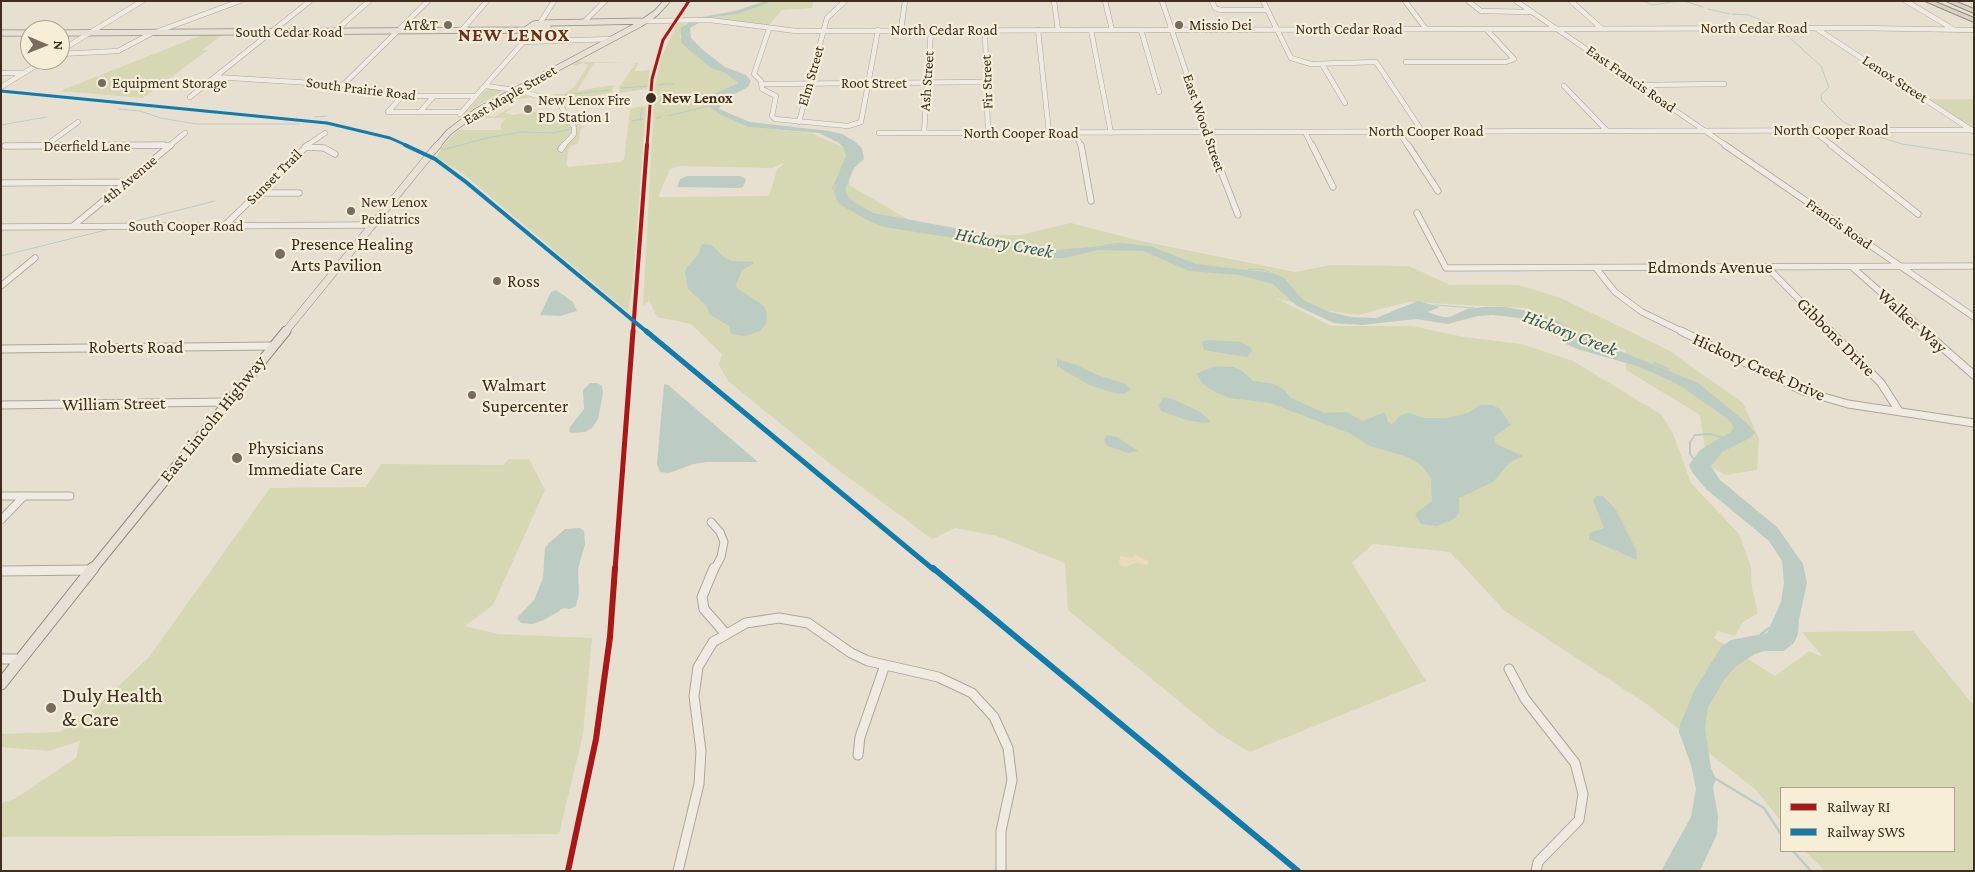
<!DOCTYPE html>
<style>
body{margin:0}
#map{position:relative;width:1975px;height:872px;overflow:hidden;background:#e7e0d1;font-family:"Crimson Pro",serif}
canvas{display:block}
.frame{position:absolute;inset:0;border:2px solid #3d2e20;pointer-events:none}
.legend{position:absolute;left:1780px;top:787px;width:175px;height:65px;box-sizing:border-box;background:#f7eed8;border:1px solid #ada18e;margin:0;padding:6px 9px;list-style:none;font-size:15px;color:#3d2e20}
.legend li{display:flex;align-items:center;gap:10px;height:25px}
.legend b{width:25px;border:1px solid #ada18e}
.north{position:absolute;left:20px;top:20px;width:50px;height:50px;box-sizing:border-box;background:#f7eed8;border:1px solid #ada18e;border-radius:50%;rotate:91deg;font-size:14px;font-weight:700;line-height:20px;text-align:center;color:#3d2e20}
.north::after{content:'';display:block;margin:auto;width:18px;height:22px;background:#786c5e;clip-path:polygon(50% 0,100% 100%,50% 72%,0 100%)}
</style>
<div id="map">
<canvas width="1975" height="872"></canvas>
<div class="frame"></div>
<ul class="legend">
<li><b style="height:6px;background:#a81818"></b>Railway RI</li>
<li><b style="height:6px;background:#117bac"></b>Railway SWS</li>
</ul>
<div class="north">N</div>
</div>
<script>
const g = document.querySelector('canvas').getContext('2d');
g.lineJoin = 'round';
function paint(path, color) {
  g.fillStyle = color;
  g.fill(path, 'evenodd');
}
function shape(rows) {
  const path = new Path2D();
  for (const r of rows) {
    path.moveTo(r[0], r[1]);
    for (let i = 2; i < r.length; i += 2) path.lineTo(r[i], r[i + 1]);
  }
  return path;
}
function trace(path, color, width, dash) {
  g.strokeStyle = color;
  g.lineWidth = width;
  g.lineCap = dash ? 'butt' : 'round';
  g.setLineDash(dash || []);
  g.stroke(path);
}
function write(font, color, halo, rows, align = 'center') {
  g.font = font + ' "Crimson Pro",serif';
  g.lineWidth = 4.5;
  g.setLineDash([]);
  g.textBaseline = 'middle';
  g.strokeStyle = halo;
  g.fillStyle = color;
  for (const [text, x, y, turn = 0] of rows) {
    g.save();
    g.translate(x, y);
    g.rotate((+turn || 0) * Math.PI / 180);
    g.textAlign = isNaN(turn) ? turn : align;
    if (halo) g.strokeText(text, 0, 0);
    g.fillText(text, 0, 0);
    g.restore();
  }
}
paint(shape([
 [773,1,814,1,812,8,782,10,768,26,704,19,738,14],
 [677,24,685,24,680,37,682,42,690,51,711,68,725,73,738,83,711,95,711,105,719,114,748,127,811,133,851,151,849,185,909,220,952,235,1020,235,1071,223,1141,241,1295,272,1331,265,1409,266,1450,285,1518,285,1561,298,1668,350,1743,403,1759,439,1757,470,1725,475,1702,461,1705,450,1700,415,1626,370,1626,350,1589,340,1527,308,1408,302,1358,315,1317,309,1276,298,1331,326,1412,326,1464,337,1521,344,1573,361,1662,415,1673,434,1691,483,1739,534,1751,567,1752,589,1758,613,1743,622,1735,636,1718,631,1714,638,1775,676,1809,651,1823,657,1802,632,1913,631,1974,706,1974,871,1825,871,1805,851,1954,851,1954,788,1781,788,1781,821,1756,790,1648,705,1505,611,1450,552,1373,544,1352,563,1426,681,1250,752,1219,734,1068,610,1065,563,997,536,955,528,932,539,829,463,728,381,719,365,722,354,691,324,657,317,649,300,643,306,655,85,662,55],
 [784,163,777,170,769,196,658,197,670,169,678,166,772,168],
 [207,33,225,33,202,50,208,50,143,98,60,91],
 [578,61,587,62,630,62,594,63,577,91,614,85,612,92,567,102,562,99,567,106,552,94,564,94,574,87,588,65,583,63,578,65,579,66,572,65],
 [636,63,638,63,635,71,650,70,647,89,619,93,620,86],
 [488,88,504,90,456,119,468,110],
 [517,94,533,97,512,100,503,105,500,104,501,106,486,115,494,117,510,108,512,108,505,113,513,115,538,111,545,116,563,117,567,122,580,117,577,118,581,126,585,126,581,129,578,144,572,145,569,148,566,165,569,167,620,162,624,159,630,110,626,109,646,106,633,281,628,312,462,173,436,157,441,149,434,156,452,136,459,130,501,130,501,124,506,118,480,118,468,126,462,126,476,116],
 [1928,99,1974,99,1974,129],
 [509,459,529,459,545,490,493,605,465,626,498,634,592,638,583,734,559,834,1,837,1,803,15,799,76,758,80,741,49,751,1,747,1,734,59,732,89,714,149,657,270,488,366,487,381,464,503,465]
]), '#d6d7b3');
paint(shape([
 [1135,554,1148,561,1148,565,1135,563,1126,567,1119,565,1120,556,1131,558]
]), '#eadcb9');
paint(shape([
 [765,1,773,1,738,14,708,18,690,28,691,38,704,51,725,67,746,75,751,81,748,87,723,100,719,109,750,122,829,131,842,134,854,141,862,148,864,159,854,168,846,187,846,194,852,201,873,213,966,230,1048,251,1122,244,1150,246,1196,264,1272,273,1284,278,1301,298,1307,302,1330,312,1351,317,1376,318,1418,301,1440,307,1427,312,1443,317,1450,317,1467,309,1484,307,1505,307,1538,313,1558,321,1579,334,1698,383,1748,424,1755,433,1750,438,1722,452,1711,466,1720,480,1777,527,1803,564,1807,583,1799,619,1798,634,1794,643,1784,651,1765,651,1755,654,1736,666,1724,680,1708,707,1705,728,1711,768,1716,779,1713,787,1718,816,1717,834,1700,871,1661,871,1691,817,1696,789,1691,765,1679,732,1680,725,1695,689,1722,646,1731,640,1767,633,1781,602,1784,583,1782,561,1769,541,1706,489,1692,472,1689,465,1700,450,1731,432,1734,427,1728,419,1678,384,1637,366,1577,349,1566,344,1547,327,1518,318,1493,315,1478,316,1448,324,1416,319,1362,325,1334,323,1297,306,1273,284,1239,275,1189,271,1144,251,1098,250,1065,258,1047,258,992,244,884,227,869,221,839,204,834,193,835,182,846,156,844,148,839,143,819,133,748,127,719,114,709,106,710,105,707,101,711,95,738,83,725,73,711,68,690,51,681,42,681,28,696,18,735,11],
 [687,176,740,176,746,179,743,187,739,188,677,187,680,179],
 [702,244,712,245,725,258,732,261,754,262,753,264,742,270,736,285,737,288,764,306,767,314,766,323,760,331,745,336,731,334,729,326,709,314,706,305,688,289,685,273,687,267,698,255],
 [556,290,573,302,577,311,560,316,540,315,551,292],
 [1207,340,1241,342,1250,347,1252,351,1247,357,1209,351,1204,349,1202,342],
 [1057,359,1076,365,1097,375,1126,384,1131,389,1125,393,1118,394,1089,385,1057,366],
 [1215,366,1233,367,1242,371,1253,381,1274,384,1283,389,1291,398,1325,413,1346,412,1363,421,1385,412,1388,422,1391,424,1394,423,1399,416,1408,413,1424,418,1446,418,1468,413,1480,405,1492,405,1500,409,1511,425,1494,437,1496,444,1523,456,1510,462,1493,482,1459,498,1459,513,1455,518,1437,526,1427,525,1421,524,1415,514,1432,501,1431,478,1422,466,1408,457,1370,446,1349,433,1270,403,1230,398,1217,393,1204,385,1196,374],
 [590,383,597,383,602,386,603,393,598,419,592,428,585,432,571,433,569,431,570,427,584,409,583,390],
 [664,384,668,385,758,462,707,462,694,464,669,473,660,472,657,464],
 [1163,397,1173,399,1200,412,1210,421,1208,423,1190,421,1161,411,1159,405],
 [1107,435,1117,437,1138,451,1128,453,1107,446,1104,440],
 [1596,496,1603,496,1616,510,1636,550,1637,560,1589,539,1589,534,1592,532,1604,528,1593,500],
 [580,528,584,531,585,544,578,569,579,594,576,606,570,609,564,608,544,620,533,624,521,623,517,618,534,600,543,578,545,548,549,543,565,529]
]), '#bcccc2');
trace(shape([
 [1642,1,1653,5,1678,1],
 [1684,1,1703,7],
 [1708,9,1730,14],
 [1732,14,1749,15,1775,26],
 [1781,30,1821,66,1829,87,1821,95,1822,101,1842,121,1858,129],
 [667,84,674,84],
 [658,85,665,84],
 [621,88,648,86],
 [565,95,608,90],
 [118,109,140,111,161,118,196,124,299,124],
 [668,116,709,106],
 [314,117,327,116],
 [657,118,661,117],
 [640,120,642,109],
 [632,121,643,119],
 [1,125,47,117],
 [765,125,830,132],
 [1863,132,1902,144,1974,155],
 [442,150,491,137,522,132,553,133,570,129],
 [835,191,832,188,841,173],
 [124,224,215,201],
 [1105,245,1121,243,1147,247],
 [1,256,110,229],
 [1248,269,1265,270,1270,273],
 [1435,305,1475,308],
 [1391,312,1405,307]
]), '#bcccc2', 1);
trace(shape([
 [1654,363,1668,369],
 [1695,461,1690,454,1690,442,1695,435,1710,434,1724,438],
 [1727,487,1742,500]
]), '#bcccc2', 2);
trace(shape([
 [1761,634,1769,628],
 [1716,779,1764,808,1781,834],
 [1793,851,1811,871]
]), '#bcccc2', 2.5);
const minorFar3 = shape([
 [1054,1,1058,30],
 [1105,1,1112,30],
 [1162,1,1211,146],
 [1212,1,1215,8,1221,10,1267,10],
 [1263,1,1291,58,1311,64,1376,62,1422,131],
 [1405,1,1426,29],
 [1468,1,1481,11,1531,12],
 [1516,1,1727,146],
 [1571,1,1601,28],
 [1906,1,1953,29],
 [585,21,605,1],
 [645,21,710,20,796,31,1859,28,1974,30],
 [540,23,554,1],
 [769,29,754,74,761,81,762,89,776,96,772,116,775,119,848,126,861,122,878,30],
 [1817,29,1973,131],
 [901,30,905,1],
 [985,30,988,134],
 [1038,30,1049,133],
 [1091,30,1111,133],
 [1141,30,1159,92],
 [461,31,487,1],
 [156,32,240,1],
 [334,32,369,1],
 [522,42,612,39],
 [60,51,142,1],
 [60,54,118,51,152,33],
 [1406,62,1506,62,1514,59,1486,29],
 [1322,64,1345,103],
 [1,73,24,73],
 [216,77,343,85,395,96,476,96],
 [762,84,987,82],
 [343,85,428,1],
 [1639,85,1724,84],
 [486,86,522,91,559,103,574,127,574,134,563,146],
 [1564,86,1607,131],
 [1,87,45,60],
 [190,97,310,1],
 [388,112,462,112],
 [388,112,402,96],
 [420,112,433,97],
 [460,114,534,30],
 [799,122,827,18,845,1],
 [1812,130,1833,146],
 [1305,132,1312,146],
 [1399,132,1408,146],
 [879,133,1973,130],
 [924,133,931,30],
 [1075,134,1081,146],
 [5,146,170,145],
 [45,146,78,122],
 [169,146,185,133],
 [306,146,325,133]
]);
const minorFar2 = shape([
 [1081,145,1091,201],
 [1211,145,1238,215],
 [1312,145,1333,187],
 [1408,145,1438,191],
 [1725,145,1974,317],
 [1831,145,1918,214],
 [5,146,164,145],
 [305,147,324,148,335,154],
 [561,149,564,145],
 [1,183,126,182],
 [258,193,299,193],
 [1417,213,1446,268,1974,266],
 [225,225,308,145],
 [73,226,171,145],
 [1,227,372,225],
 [1767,267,1831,332],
 [1852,267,1926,332],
 [1596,268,1615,292,1642,312,1683,332],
 [1,286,35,258]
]);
const minorFar1 = shape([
 [1681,331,1803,391,1848,404,1974,423],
 [1830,331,1881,383,1899,411],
 [1924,331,1974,375],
 [1,349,271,346],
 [1,405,227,402],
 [1,496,70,496],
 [1,520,24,496],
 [711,522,720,532,724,542,721,557,714,570]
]);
const minor = shape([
 [714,568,702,597,704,609,726,634],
 [1,571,92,570],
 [1,659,21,659],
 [1509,669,1525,699,1575,763,1583,794,1579,820,1538,862,1536,871],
 [858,755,860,737,885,665],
 [678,871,699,784,701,751,694,696,698,667,713,642,746,623,779,618,808,623,851,653,868,661,938,677,972,693,994,717,1008,748,1012,780,1001,831,1001,871]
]);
const majorFar3 = shape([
 [546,23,645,21],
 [546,23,548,26,542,29,527,29,534,24,546,23],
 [1,33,30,33],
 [60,33,529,30],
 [437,146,449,132,477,111,640,24,656,13,667,1]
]);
const majorFar2 = shape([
 [430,154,438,145],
 [285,332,428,157]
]);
const majorFar1 = shape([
 [92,570,286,331]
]);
const major = shape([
 [1,684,93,568]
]);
const highway = shape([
 [1925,1,1933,1,1974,18,1974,22,1925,1],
 [1946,1,1954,1,1974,9,1974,13,1946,1]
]);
trace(minorFar3, '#ada599', 5.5);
trace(minorFar2, '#ada599', 7);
trace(minorFar1, '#ada599', 9);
trace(minor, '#ada599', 11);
trace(majorFar3, '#928b80', 7);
trace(majorFar2, '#928b80', 8);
trace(majorFar1, '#928b80', 11);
trace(major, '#928b80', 13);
trace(highway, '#928b80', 2);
trace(minorFar3, '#efebe3', 4.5);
trace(minorFar2, '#efebe3', 5.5);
trace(minorFar1, '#efebe3', 7);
trace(minor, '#efebe3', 9);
trace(majorFar3, '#e6e1d4', 5.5);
trace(majorFar2, '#e6e1d4', 7);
trace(majorFar1, '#e6e1d4', 9);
trace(major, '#e6e1d4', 11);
paint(highway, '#dad1c2');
const rail = shape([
 [686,4,689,1]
]);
trace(rail, '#afaaa2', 2.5);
trace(rail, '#f7eed8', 1, [4]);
trace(shape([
 [647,146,652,79,663,40,689,1]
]), '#a81818', 3);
trace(shape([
 [633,332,647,145]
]), '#a81818', 4);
trace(shape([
 [615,570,633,331]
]), '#a81818', 5);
trace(shape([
 [568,871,596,739,610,637,615,568]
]), '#a81818', 6);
trace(shape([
 [1,91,327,123,390,138,408,146]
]), '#117bac', 3);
trace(shape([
 [405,145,435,159,466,182,647,332]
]), '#117bac', 4);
trace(shape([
 [646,331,934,570]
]), '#117bac', 5);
trace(shape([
 [933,568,1298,871]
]), '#117bac', 6);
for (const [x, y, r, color] of [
 [448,25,5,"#786c5e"],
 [1179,25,5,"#786c5e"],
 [102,83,5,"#786c5e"],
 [651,98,6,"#3d2e20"],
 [528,109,5,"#786c5e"],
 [351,211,5,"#786c5e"],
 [280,254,6,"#786c5e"],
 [497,281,5,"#786c5e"],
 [472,395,5,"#786c5e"],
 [237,458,6,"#786c5e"],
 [51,708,6,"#786c5e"]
]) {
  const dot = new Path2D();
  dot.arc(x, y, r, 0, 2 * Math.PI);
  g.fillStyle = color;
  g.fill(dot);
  trace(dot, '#f7eed8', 2);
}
write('15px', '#3d2e20', '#f7eed8', [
 ["AT&T",438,25,"right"],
 ["Missio Dei",1189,25],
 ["Equipment Storage",112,83],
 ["New Lenox Fire",538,100],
 ["PD Station 1",538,117],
 ["New Lenox",361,202],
 ["Pediatrics",361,219]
], 'left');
write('15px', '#3d2e20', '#f7eed8', [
 ["North Cedar Road",1754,28],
 ["North Cedar Road",1349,29],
 ["North Cedar Road",944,30],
 ["South Cedar Road",289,32],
 ["Elm Street",811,76,-74],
 ["East Francis Road",1631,79,35],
 ["Lenox Street",1895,79,33],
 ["Ash Street",927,81,-86],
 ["Fir Street",987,82,-92],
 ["Root Street",874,83],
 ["South Prairie Road",361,89,7],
 ["East Maple Street",510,95,-30],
 ["East Wood Street",1204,123,71],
 ["North Cooper Road",1831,130],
 ["North Cooper Road",1426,131],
 ["North Cooper Road",1021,133],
 ["Deerfield Lane",87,146],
 ["Sunset Trail",274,177,-45],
 ["4th Avenue",129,180,-40],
 ["Francis Road",1839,224,35],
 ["South Cooper Road",186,226]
]);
write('bold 15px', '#3d2e20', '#f7eed8', [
 ["New Lenox",662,98]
], 'left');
write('18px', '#3d2e20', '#f7eed8', [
 ["Presence Healing",291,244],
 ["Arts Pavilion",291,265],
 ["Ross",507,281],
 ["Walmart",482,385],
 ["Supercenter",482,406],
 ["Physicians",248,448],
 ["Immediate Care",248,469]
], 'left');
write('18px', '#3d2e20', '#f7eed8', [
 ["Edmonds Avenue",1710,267],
 ["Walker Way",1912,321,42],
 ["Gibbons Drive",1836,337,45],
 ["Roberts Road",136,347],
 ["Hickory Creek Drive",1759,367,24],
 ["William Street",114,404,-1],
 ["East Lincoln Highway",213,419,-51]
]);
g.letterSpacing = '1px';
write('bold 19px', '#6b2e1e', '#f7eed8', [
 ["NEW LENOX",514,35]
]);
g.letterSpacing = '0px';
write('italic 19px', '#2f5d5a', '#f7eed8', [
 ["Hickory Creek",1004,243,11],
 ["Hickory Creek",1570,333,21]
]);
write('21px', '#3d2e20', '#f7eed8', [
 ["Duly Health",62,696],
 ["& Care",62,720]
], 'left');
</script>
